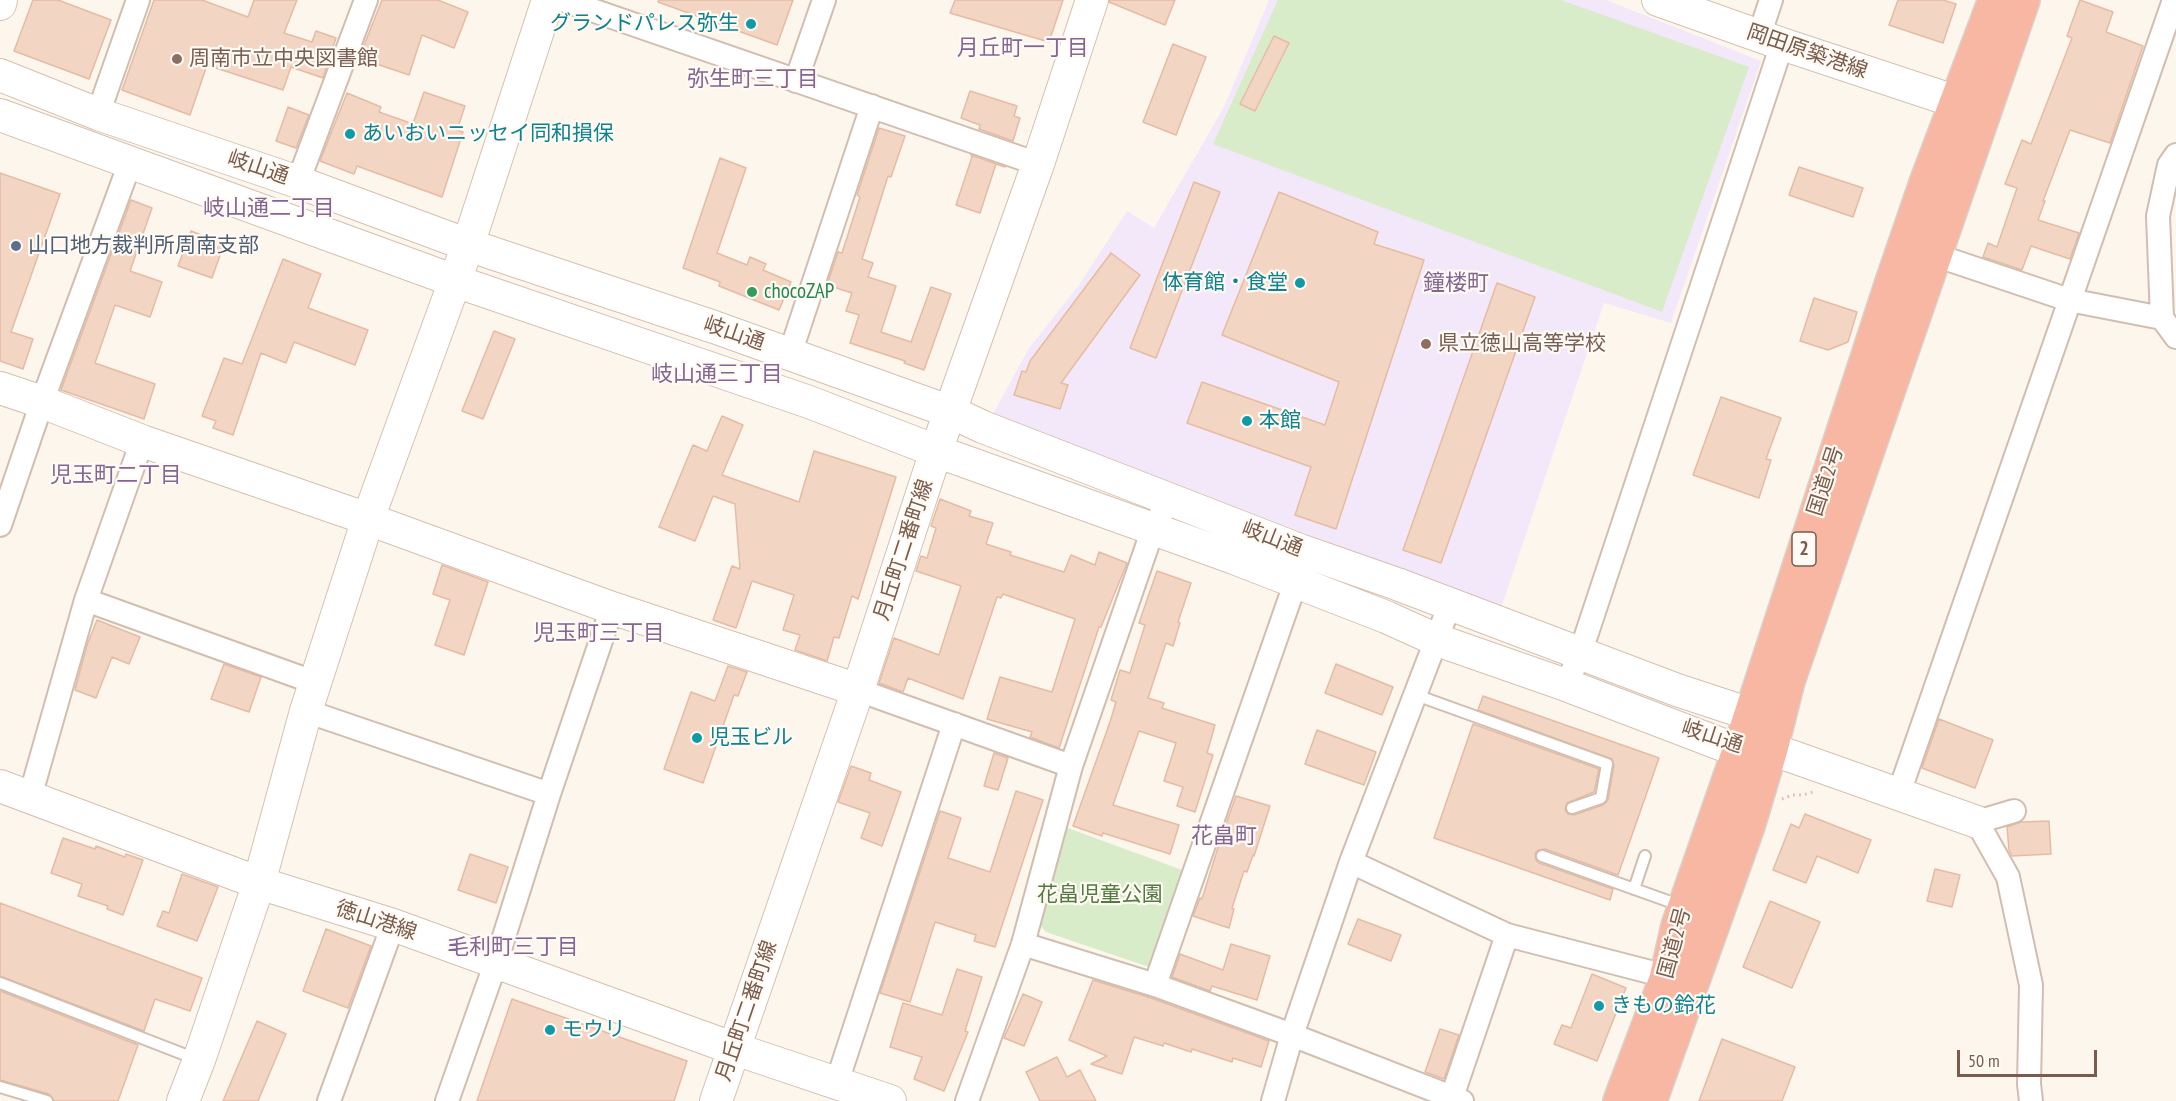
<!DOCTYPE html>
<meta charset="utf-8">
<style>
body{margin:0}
#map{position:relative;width:2176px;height:1101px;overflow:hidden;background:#fdf6ec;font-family:"PT Sans Narrow",sans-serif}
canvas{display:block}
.scale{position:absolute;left:1957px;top:1050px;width:140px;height:27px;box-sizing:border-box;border:3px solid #7a5c4d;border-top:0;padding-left:8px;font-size:18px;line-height:21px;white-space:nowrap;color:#7a5c4d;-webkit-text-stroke:4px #fffaf3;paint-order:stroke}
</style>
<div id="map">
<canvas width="2176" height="1101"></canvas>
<div class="scale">50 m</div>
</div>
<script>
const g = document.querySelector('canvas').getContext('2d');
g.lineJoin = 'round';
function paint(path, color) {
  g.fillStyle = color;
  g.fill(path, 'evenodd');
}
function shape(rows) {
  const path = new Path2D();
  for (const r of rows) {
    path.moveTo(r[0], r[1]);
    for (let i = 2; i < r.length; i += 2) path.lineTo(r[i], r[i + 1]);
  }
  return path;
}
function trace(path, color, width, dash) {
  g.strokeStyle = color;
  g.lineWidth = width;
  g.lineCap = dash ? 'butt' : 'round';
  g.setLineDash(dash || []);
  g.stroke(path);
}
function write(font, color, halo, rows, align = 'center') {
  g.font = font + ' "PT Sans Narrow","Noto Sans JP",sans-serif';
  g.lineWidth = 4.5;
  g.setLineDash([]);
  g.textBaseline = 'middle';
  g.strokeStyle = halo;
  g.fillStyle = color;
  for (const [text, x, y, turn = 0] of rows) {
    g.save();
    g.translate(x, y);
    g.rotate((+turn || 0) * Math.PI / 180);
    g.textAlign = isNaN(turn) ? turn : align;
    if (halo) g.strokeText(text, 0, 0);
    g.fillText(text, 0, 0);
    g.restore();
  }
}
paint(shape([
 [1269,0,1606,0,1761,61,1671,323,1604,303,1501,608,993,414,1029,348,1079,285,1127,211,1154,228,1224,107]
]), '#f3e8fa');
paint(shape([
 [1278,0,1561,0,1749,67,1662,312,1213,144],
 [1065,827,1185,871,1151,965,1146,966,1046,932,1037,922]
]), '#d8ecc9');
const building = shape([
 [33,0,58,0,111,20,89,79,14,51,33,0],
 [154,0,202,0,248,17,254,0,297,0,284,33,312,42,316,31,336,38,323,78,291,67,283,90,207,65,190,115,122,90,154,0],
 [382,0,438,0,468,12,454,48,422,35,409,75,359,58,382,0],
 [659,0,793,0,777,45,658,2,659,0],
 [955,0,1063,0,1049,42,950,13,955,0],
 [1109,0,1175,0,1165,25,1109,2,1109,0],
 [1898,0,1943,0,1956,4,1943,43,1889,25,1898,0],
 [2080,0,2113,12,2106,32,2143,46,2110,143,2070,130,2043,201,2045,201,2038,220,2079,233,2070,259,2031,246,2022,270,1983,257,1988,243,1997,247,2017,188,2005,184,2022,140,2031,144,2072,38,2067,36,2080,0],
 [1274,36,1289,43,1255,111,1240,104,1274,36],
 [1173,44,1206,57,1176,135,1143,122,1173,44],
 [970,91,1017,106,1014,116,1020,118,1013,141,979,129,980,125,961,118,970,91],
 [424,92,465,106,457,130,463,132,442,197,357,166,354,174,320,161,347,93,381,107,379,112,413,124,424,92],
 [288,107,309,115,296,148,276,141,288,107],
 [879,128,905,136,891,177,888,176,862,259,873,263,868,277,896,286,881,332,911,342,931,287,951,294,924,370,904,363,905,361,850,343,859,315,846,311,852,293,827,285,838,252,842,253,860,197,857,195,879,128],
 [971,155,1005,167,996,164,980,213,956,205,972,157,971,155],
 [720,158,746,168,717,253,747,265,750,257,766,264,763,270,791,282,779,310,719,286,720,282,683,268,720,158],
 [1799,167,1863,188,1853,217,1789,195,1799,167],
 [0,173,60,194,11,332,33,339,23,369,0,361,0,173],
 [1194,182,1220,192,1156,358,1130,348,1194,182],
 [1279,192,1378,232,1374,244,1424,260,1336,529,1295,515,1311,467,1187,423,1202,382,1325,425,1339,382,1222,335,1279,192],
 [131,200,152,208,130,271,162,282,150,317,115,305,95,363,155,384,144,419,61,390,131,200],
 [191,231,224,244,212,278,178,266,191,231],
 [1111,253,1140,275,1061,383,1068,385,1060,409,1014,395,1022,371,1026,372,1030,361,1111,253],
 [283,259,321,274,308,308,368,330,355,365,294,342,286,363,261,353,233,435,213,428,216,421,202,416,224,358,242,364,283,259],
 [1497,283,1535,297,1441,563,1403,550,1497,283],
 [1814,298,1857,312,1848,342,1828,350,1800,341,1814,298],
 [494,331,515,339,483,419,462,411,494,331],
 [1721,397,1781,418,1766,459,1771,460,1759,498,1693,475,1721,397],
 [722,416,743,425,722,475,799,502,814,451,896,477,858,599,852,596,839,638,834,637,827,661,795,650,800,635,783,630,794,595,752,581,736,628,713,620,732,566,740,569,735,504,713,496,695,541,659,527,693,445,707,451,722,416],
 [940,499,971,511,969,516,993,523,986,544,1011,552,1010,555,1064,572,1071,555,1095,565,1099,552,1127,563,1101,627,1099,627,1059,748,1030,737,1032,732,987,719,1000,677,1052,692,1075,619,1003,594,1001,598,997,597,963,699,908,678,903,692,879,683,894,638,939,655,961,586,916,571,921,556,927,558,936,528,931,526,940,499],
 [442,565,488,582,464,655,435,645,450,600,433,594,442,565],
 [1157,571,1191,583,1178,622,1180,623,1173,646,1166,643,1148,698,1164,703,1162,708,1215,725,1207,753,1213,755,1195,812,1177,806,1183,787,1164,781,1176,743,1139,731,1113,805,1179,825,1170,854,1103,833,1102,836,1073,826,1110,722,1116,702,1111,700,1120,670,1130,673,1145,625,1139,623,1157,571],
 [97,620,140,637,129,664,112,657,96,698,75,690,87,645,97,620],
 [224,664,261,677,249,712,211,699,224,664],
 [1336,664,1393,687,1382,715,1325,693,1336,664],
 [728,666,747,672,738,696,734,695,703,783,664,769,691,692,715,701,728,666],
 [1483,696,1659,758,1618,875,1545,849,1538,850,1535,854,1536,860,1539,863,1613,889,1610,900,1434,838,1473,724,1599,769,1594,792,1567,803,1565,810,1568,814,1574,815,1603,805,1608,800,1614,765,1612,759,1478,710,1483,696],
 [1939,719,1993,740,1975,788,1922,768,1939,719],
 [1317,730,1376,752,1364,785,1305,764,1317,730],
 [994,753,1008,758,998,790,984,786,994,753],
 [851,766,871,773,869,780,901,792,882,846,861,838,870,813,838,802,851,766],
 [1016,791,1043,800,995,947,974,941,976,935,935,922,910,1002,880,993,940,811,961,818,948,858,990,872,1016,791],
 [1236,796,1270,806,1254,856,1253,855,1247,872,1244,871,1232,908,1234,909,1229,928,1193,916,1200,898,1202,899,1219,844,1236,796],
 [1805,814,1871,840,1858,873,1817,856,1806,883,1773,870,1791,824,1799,828,1805,814],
 [2049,821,2051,854,2012,856,2009,850,2007,827,2021,822,2049,821],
 [63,838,95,849,96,846,125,857,126,854,143,860,123,915,107,909,108,906,78,896,82,884,51,873,63,838],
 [470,854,508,867,496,903,458,890,470,854],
 [1935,869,1960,875,1952,907,1927,901,1935,869],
 [182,874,218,887,197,941,157,926,163,911,169,913,182,874],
 [1770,901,1820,922,1792,988,1743,967,1770,901],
 [0,903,202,978,190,1011,155,999,144,1031,0,976,0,903],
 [1358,919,1401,935,1391,961,1348,944,1358,919],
 [326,929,371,946,348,1008,303,991,326,929],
 [1231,944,1270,956,1257,1000,1212,986,1210,991,1172,977,1180,954,1223,970,1231,944],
 [957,969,982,977,965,1031,968,1032,944,1091,914,1079,922,1057,890,1047,903,1003,942,1015,957,969],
 [1592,974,1626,988,1597,1061,1554,1044,1562,1025,1571,1028,1592,974],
 [1093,980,1151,998,1269,1041,1261,1067,1233,1058,1232,1062,1192,1049,1191,1052,1164,1043,1163,1046,1134,1037,1122,1074,1091,1064,1107,1056,1069,1040,1093,980],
 [0,991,138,1045,118,1101,54,1101,49,1094,0,1080,0,991],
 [1023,994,1042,1002,1024,1046,1004,1038,1023,994],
 [512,999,687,1061,674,1101,477,1101,512,999],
 [257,1021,286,1034,258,1101,223,1101,257,1021],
 [1440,1029,1459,1035,1444,1079,1425,1072,1440,1029],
 [1722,1039,1795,1067,1782,1101,1699,1101,1722,1039],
 [1057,1057,1067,1077,1080,1070,1096,1101,1040,1101,1026,1072,1057,1057]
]);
paint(building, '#f3d5c3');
trace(building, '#e6bba3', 1.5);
const lane = shape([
 [1416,695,1607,764,1601,798,1572,808],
 [1542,856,1682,906],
 [1634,889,1645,856],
 [0,983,196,1059],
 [0,1087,47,1101]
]);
const street = shape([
 [563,0,1038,164],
 [1759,36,1771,0],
 [796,81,824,0],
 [98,114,138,0],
 [2176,155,2169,165,2158,216,2162,318,2176,337],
 [298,182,366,0],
 [1935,255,2069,300,2162,318],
 [790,354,872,106],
 [0,525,42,402,130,163],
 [86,600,316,683],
 [1566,685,1580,654,1782,44],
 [858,690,1071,766],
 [306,711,549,794],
 [1899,793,2174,0],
 [30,797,86,600,142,441],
 [2014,811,1977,822,2008,877,2031,985,2029,1084,2031,1101],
 [1351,862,1507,935,1650,972,1666,979],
 [1023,944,1155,985,1292,1035,1462,1101],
 [1155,985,1296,581],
 [837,1082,954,724],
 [1452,1097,1507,935],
 [329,1101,393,925],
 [447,1101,496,962,549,794,612,608],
 [967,1101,1023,944,1071,766,1153,529,1169,499],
 [1273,1101,1292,1035,1351,862,1450,604]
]);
const secondary = shape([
 [1658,0,1782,44,1957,102],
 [0,4,1,0],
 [0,75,98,114,298,182,468,245,714,327,951,412,983,427,1300,550,1397,584,1677,690,1750,714,1765,738],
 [0,115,455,281,809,402,936,451,1234,558,1386,617,1437,640,1566,685,1739,751,1771,749,1977,822],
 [0,388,42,402,142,441,368,519,612,608,858,690],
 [0,786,259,883,393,925,735,1049,890,1101],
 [183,1101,199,1060,259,883,306,711,368,519,468,245,548,0],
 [716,1101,858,690,936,451,1038,164,1092,0]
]);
const highway = shape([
 [1620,1101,1666,979,1678,926,1739,751,1892,282,1926,183,1995,0],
 [1650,1101,1748,826,1771,749,1788,681,2023,0]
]);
trace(lane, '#d1beb0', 14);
trace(street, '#d1beb0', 26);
trace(secondary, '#d6c0b0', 34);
trace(highway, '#dad1cd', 36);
trace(shape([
 [1782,799,1792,795,1803,795,1816,791]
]), '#d9b8a5', 3, [1.5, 4.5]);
trace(lane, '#fff', 10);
trace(street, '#fff', 22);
trace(secondary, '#fff', 32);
trace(highway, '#f7b7a3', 33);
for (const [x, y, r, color] of [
 [751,24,6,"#0f9aa8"],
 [177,59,6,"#8d6e63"],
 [350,134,6,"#0f9aa8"],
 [16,246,6,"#5c6f8a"],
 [1300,283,6,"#0f9aa8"],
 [752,292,6,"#2e9e5b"],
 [1426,344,6,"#8d6e63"],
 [1247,421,6,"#0f9aa8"],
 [697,738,6,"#0f9aa8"],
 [1599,1006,6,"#0f9aa8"],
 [550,1030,6,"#0f9aa8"]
]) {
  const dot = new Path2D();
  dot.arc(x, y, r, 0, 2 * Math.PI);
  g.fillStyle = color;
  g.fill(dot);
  trace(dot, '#fffaf3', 2);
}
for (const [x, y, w] of [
 [1804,549,24]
]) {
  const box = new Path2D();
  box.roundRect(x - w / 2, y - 17, w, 34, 4.5);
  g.fillStyle = '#fffaf3';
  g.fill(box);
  trace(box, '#7a5c4d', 1.5);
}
write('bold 20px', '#7a5c4d', null, [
 ["2",1804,549]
]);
write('21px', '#0d838f', '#fffaf3', [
 ["グランドパレス弥生",739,24,"right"],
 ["あいおいニッセイ同和損保",362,134],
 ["体育館・食堂",1288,283,"right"],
 ["本館",1259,421],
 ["児玉ビル",709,738],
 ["きもの鈴花",1611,1006],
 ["モウリ",562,1030]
], 'left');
write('21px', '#7a5c4d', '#fffaf3', [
 ["岡田原築港線",1807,52,19],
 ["岐山通",258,168,19],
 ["岐山通",734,334,19],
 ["国道2号",1826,481,-72],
 ["岐山通",1272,539,21],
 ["月丘町二番町線",904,550,-72],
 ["岐山通",1712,737,18],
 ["徳山港線",376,921,18],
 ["国道2号",1675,943,-75],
 ["月丘町二番町線",747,1011,-71]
]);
write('21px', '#785e54', '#fffaf3', [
 ["周南市立中央図書館",189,59],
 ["県立徳山高等学校",1438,344]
], 'left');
write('21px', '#4e5e75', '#fffaf3', [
 ["山口地方裁判所周南支部",28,246]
], 'left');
write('21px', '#27864d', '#fffaf3', [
 ["chocoZAP",764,292]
], 'left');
write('21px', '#537a41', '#fffaf3', [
 ["花畠児童公園",1100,895]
]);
write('22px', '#846695', '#fffaf3', [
 ["月丘町一丁目",1023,49],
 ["弥生町三丁目",753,80],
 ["岐山通二丁目",269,209],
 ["鐘楼町",1456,284],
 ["岐山通三丁目",717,375],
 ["児玉町二丁目",116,476],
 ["児玉町三丁目",599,634],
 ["花畠町",1224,837],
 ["毛利町三丁目",513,948]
]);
</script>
